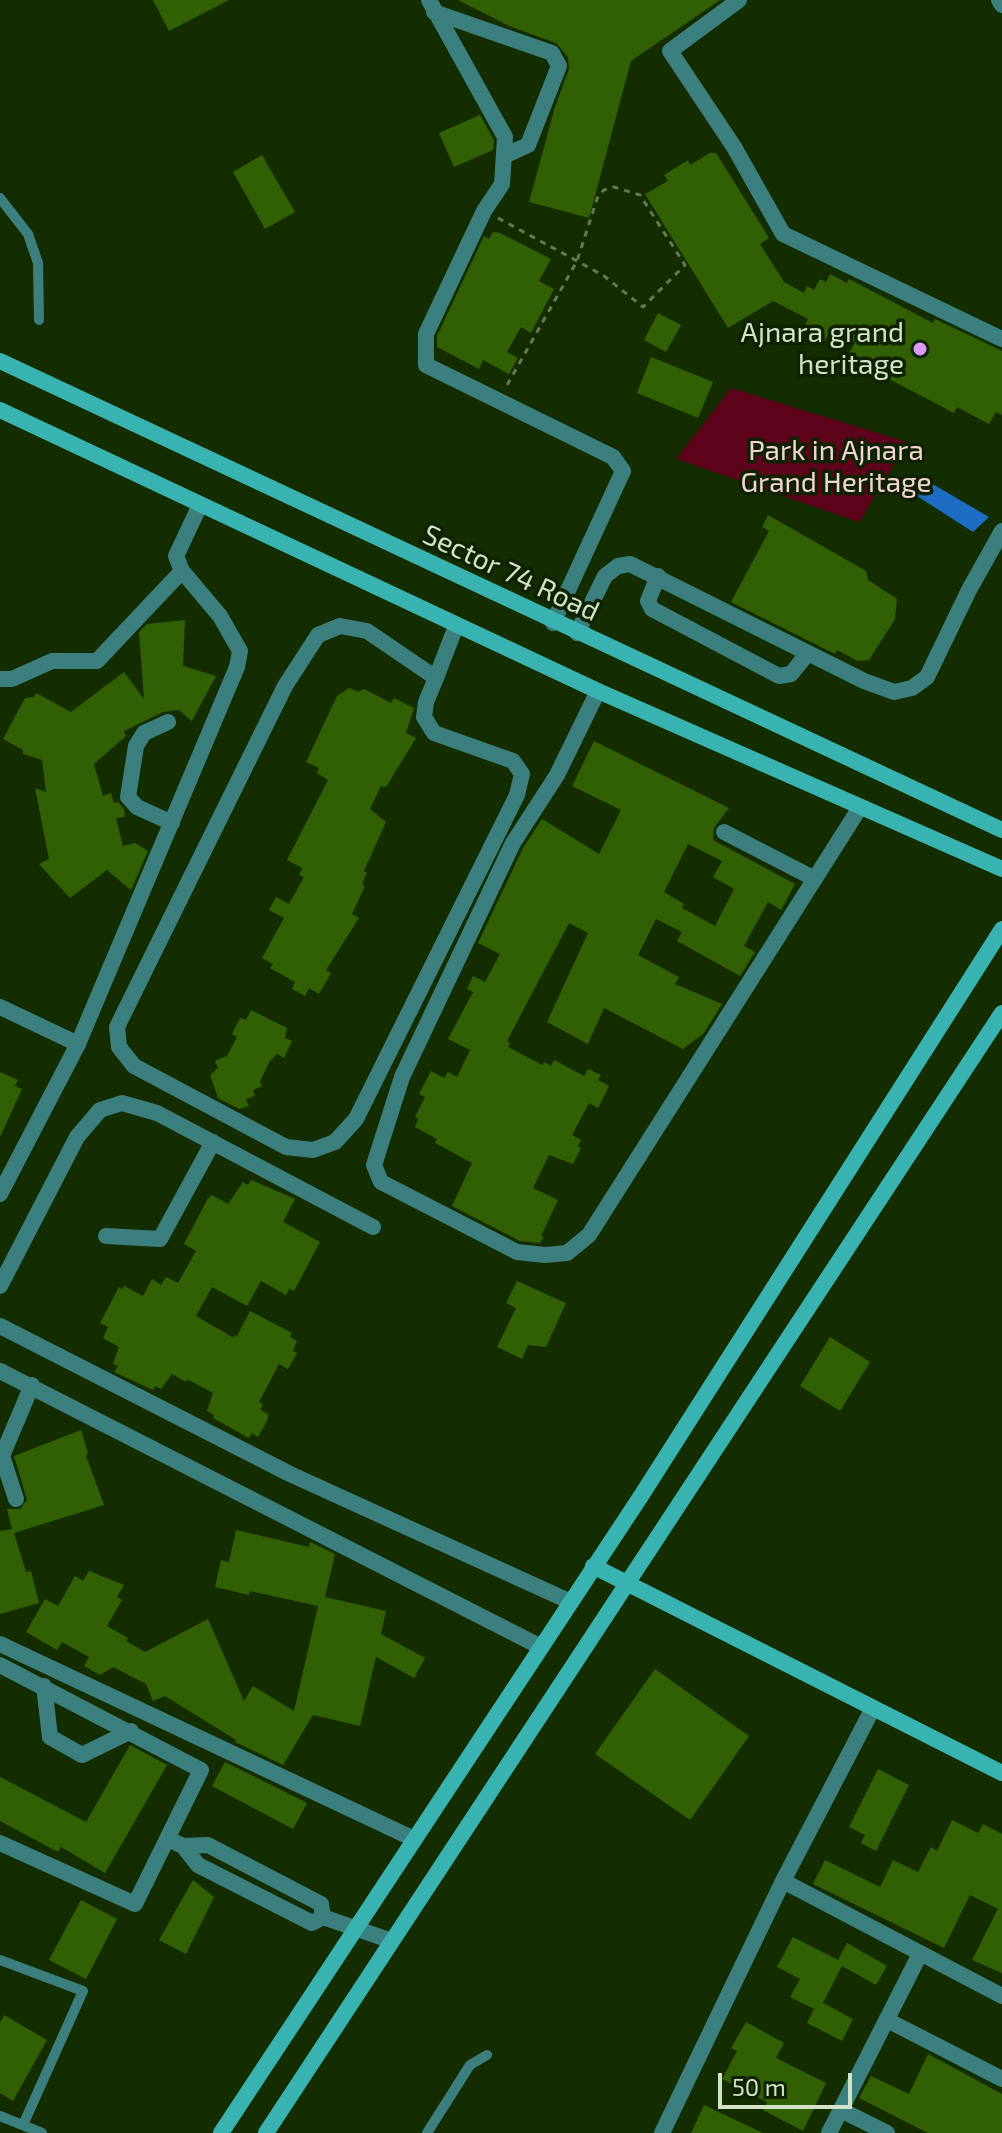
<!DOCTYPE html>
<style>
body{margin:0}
#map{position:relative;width:1002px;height:2133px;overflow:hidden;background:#142d00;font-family:"Exo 2",sans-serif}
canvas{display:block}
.scale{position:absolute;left:718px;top:2073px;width:134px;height:36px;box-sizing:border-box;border:4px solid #d1e2c8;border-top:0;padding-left:10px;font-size:24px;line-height:28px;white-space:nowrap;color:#d1e2c8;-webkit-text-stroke:6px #0e2201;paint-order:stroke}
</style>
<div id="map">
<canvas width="1002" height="2133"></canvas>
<div class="scale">50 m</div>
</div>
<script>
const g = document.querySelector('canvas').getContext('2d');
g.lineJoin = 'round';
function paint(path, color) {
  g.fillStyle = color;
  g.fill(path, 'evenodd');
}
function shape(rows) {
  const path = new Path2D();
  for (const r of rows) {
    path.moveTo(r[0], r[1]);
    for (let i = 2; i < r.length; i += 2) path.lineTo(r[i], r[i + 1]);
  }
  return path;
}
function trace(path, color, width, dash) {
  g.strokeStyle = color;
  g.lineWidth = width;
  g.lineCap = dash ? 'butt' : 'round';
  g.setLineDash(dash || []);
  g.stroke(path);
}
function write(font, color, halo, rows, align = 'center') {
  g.font = font + ' "Exo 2",sans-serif';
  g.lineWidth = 7;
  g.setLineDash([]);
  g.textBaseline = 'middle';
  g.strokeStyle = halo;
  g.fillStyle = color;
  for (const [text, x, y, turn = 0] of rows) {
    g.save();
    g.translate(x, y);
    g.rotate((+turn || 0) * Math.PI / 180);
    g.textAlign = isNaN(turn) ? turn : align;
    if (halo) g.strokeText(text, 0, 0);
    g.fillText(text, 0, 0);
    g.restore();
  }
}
paint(shape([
 [731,388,907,442,859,522,676,459]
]), '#5e031c');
paint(shape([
 [924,479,989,517,973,532,917,496]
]), '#1e6dc4');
paint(shape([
 [153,0,229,0,169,31],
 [458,0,720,0,631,61,589,218,529,202,555,107,569,69,568,57,556,43,509,26],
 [480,115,494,140,493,150,454,167,439,133],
 [710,153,716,153,769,238,760,244,784,282,804,293,807,286,814,290,820,279,826,282,830,274,847,283,849,279,933,323,935,319,1002,351,1002,415,996,412,989,424,957,407,954,413,847,357,855,342,831,330,823,344,801,332,808,319,773,301,728,328,645,194,668,181,664,175,688,160,690,165],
 [262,155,295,212,265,229,233,172],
 [493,232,500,233,551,259,539,281,554,289,531,333,521,327,507,352,518,358,509,374,483,360,479,369,437,347,437,336,484,236,489,239],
 [658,313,681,325,666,352,644,340],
 [651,357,713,382,698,418,637,393],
 [768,515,866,571,868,580,897,599,895,619,869,660,858,661,837,650,835,654,731,602,769,531,762,527],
 [185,620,183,666,216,676,192,721,179,710,163,712,124,731,126,736,94,764,103,796,111,793,114,803,118,802,124,809,125,817,116,818,123,846,135,843,148,851,131,890,107,870,70,898,39,864,49,859,35,788,46,792,42,760,23,754,23,750,3,739,25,698,34,697,36,693,71,712,124,672,144,699,139,632,147,624],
 [349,688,358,692,364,689,391,703,394,698,414,708,406,733,416,738,386,787,381,786,370,809,386,822,364,871,367,873,362,884,365,886,352,914,359,918,326,970,331,973,319,994,309,988,305,996,292,989,295,982,270,968,273,964,262,958,284,918,269,910,276,897,289,904,304,877,299,875,302,868,287,860,328,780,317,773,319,768,306,762,337,696],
 [594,741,729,808,714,828,713,840,795,884,781,910,768,902,744,946,755,952,740,976,677,941,682,932,656,919,638,955,679,977,675,984,722,1004,704,1033,683,1049,604,1008,588,1044,547,1022,588,933,569,923,507,1041,510,1043,508,1047,542,1065,544,1062,551,1066,554,1060,584,1076,588,1069,601,1075,598,1080,609,1086,598,1108,589,1103,572,1135,581,1140,578,1146,581,1148,573,1164,549,1155,533,1188,558,1200,541,1236,544,1237,540,1243,520,1241,452,1206,472,1163,435,1143,437,1139,415,1127,418,1119,415,1117,425,1097,419,1094,431,1071,444,1078,448,1072,457,1077,470,1050,448,1039,473,992,467,989,473,976,485,982,500,954,478,943,523,848,542,819,599,854,621,810,572,786],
 [688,844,722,861,713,877,734,889,715,926,682,908,684,904,664,892],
 [251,1010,287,1028,285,1038,292,1041,284,1058,277,1054,270,1061,260,1081,262,1086,253,1090,255,1096,246,1099,249,1106,239,1109,218,1098,210,1075,218,1068,215,1061,227,1056,237,1037,232,1034,240,1018,246,1020],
 [0,1072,18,1080,15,1086,22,1089,0,1137],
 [251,1180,295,1199,283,1222,320,1242,294,1291,289,1289,286,1295,261,1281,247,1306,212,1287,196,1316,232,1337,237,1336,250,1311,292,1333,290,1337,297,1341,293,1351,297,1353,288,1369,279,1364,259,1402,263,1404,260,1410,268,1414,268,1419,258,1437,252,1433,249,1438,213,1418,214,1415,207,1411,213,1393,187,1379,186,1382,172,1374,161,1389,155,1386,153,1390,114,1372,118,1366,113,1364,119,1347,103,1338,108,1327,100,1323,119,1287,122,1289,124,1286,143,1296,152,1279,161,1285,166,1277,178,1283,196,1251,184,1244,208,1198,212,1195,228,1204,243,1182,248,1185],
 [517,1281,566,1303,546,1347,528,1345,522,1359,497,1347,516,1308,506,1303],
 [830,1337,870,1362,840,1411,800,1386],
 [81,1430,88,1453,86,1456,104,1505,14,1533,26,1572,31,1571,39,1603,0,1614,0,1531,12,1529,7,1509,20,1509,27,1500,14,1456],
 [236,1530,309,1547,310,1542,335,1554,325,1597,386,1611,381,1634,425,1658,414,1678,376,1657,360,1726,313,1715,283,1765,235,1742,236,1740,165,1696,153,1701,146,1684,113,1667,100,1675,84,1666,89,1657,62,1642,57,1650,26,1632,45,1599,58,1606,75,1576,83,1581,89,1571,124,1585,117,1597,122,1600,107,1626,128,1638,126,1641,145,1652,208,1619,244,1701,253,1686,294,1711,318,1606,250,1591,249,1595,215,1587,221,1560,229,1562],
 [655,1669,749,1736,690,1820,595,1754],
 [130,1745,167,1765,105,1873,61,1847,58,1852,0,1821,0,1777,86,1822],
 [225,1762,307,1803,293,1829,212,1786],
 [878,1769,909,1785,876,1851,861,1843,865,1835,849,1827],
 [952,1820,978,1833,983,1824,1002,1834,1002,1973,972,1960,998,1909,970,1895,944,1948,813,1884,825,1860,880,1887,893,1860,918,1872,931,1847,937,1851],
 [193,1880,214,1897,186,1954,159,1940],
 [81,1900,117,1919,86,1979,49,1960],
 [793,1937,838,1960,847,1943,887,1966,876,1985,842,1966,823,2003,853,2019,842,2041,807,2023,814,2009,790,1997,800,1979,777,1967],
 [4,2015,47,2040,13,2101,0,2093,0,2023],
 [746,2022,784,2043,776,2058,826,2083,803,2131,763,2110,767,2102,722,2079,737,2051,731,2048],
 [928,2054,1002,2094,1002,2133,928,2133,859,2098,871,2076,909,2094],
 [704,2105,763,2133,691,2133]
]), '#315f04');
trace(shape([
 [498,218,577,261,604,276,643,307,685,265,640,195,614,187,604,190,598,196,577,261,506,387]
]), '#637954', 3, [6, 6]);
trace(shape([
 [0,198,28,234,38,263,39,320],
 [0,1960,83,1991,23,2125],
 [0,2116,42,2133],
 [427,2133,470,2065,487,2055]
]), '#3b807f', 10);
trace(shape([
 [429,0,505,137,502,184,484,211,426,334,426,365,613,457,623,471,553,623],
 [739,0,670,51,734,147,783,234,1002,339],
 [999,0,1002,5],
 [434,12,552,53,559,66,528,145,504,156],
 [658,576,648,601,652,609,779,676,791,674,808,653],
 [577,633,605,576,618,566,630,564,864,681,894,692,912,688,927,677,969,590,1002,531],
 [436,678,367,631,340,626,318,635,285,686,117,1027,119,1047,134,1066,286,1147,313,1150,335,1142,356,1119,517,795,522,774,513,761,434,733,424,717,426,702,436,678,456,626],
 [0,679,12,679,52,661,97,661,182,571],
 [598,691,557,775,513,843,402,1077,374,1165,381,1182,517,1252,545,1255,567,1253,589,1235,859,809],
 [168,722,144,733,136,746,128,797,137,807,172,823],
 [724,832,815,879],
 [0,1007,78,1044],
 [0,1194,78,1044,237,667,240,651,220,616,182,571,176,556,200,505],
 [106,1236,160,1239,213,1142],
 [0,1286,77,1137,100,1110,122,1103,157,1113,373,1227],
 [0,1326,290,1474,571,1602],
 [0,1371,541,1647],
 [16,1499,2,1456,32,1385],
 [0,1644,414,1839],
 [0,1665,201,1770,135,1904,0,1843],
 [44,1686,50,1737,82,1755,131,1731],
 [168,1839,183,1846,198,1865,312,1923,323,1917,389,1940],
 [183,1846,208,1845,321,1904,323,1917],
 [783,1881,1002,1996],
 [887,2020,1002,2079],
 [841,2110,887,2133],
 [662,2133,783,1881,873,1708],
 [829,2133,920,1954]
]), '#3b807f', 16);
trace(shape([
 [0,361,1002,830],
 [0,410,598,691,1002,869],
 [593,1566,1002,1773],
 [221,2133,641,1496,1002,929],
 [266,2133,1002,1013]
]), '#38b3b2', 16);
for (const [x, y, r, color] of [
 [920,349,8,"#d99af7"]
]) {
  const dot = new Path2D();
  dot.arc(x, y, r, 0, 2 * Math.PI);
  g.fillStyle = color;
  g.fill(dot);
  trace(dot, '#0e2201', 3);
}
write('28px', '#d1e2c8', '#0e2201', [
 ["Ajnara grand",904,333],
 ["heritage",904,365]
], 'right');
write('28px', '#f5d4d6', '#0e2201', [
 ["Park in Ajnara",836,451],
 ["Grand Heritage",836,483]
]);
write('28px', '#d1e2c8', '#0e2201', [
 ["Sector 74 Road",511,573,25]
]);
</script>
